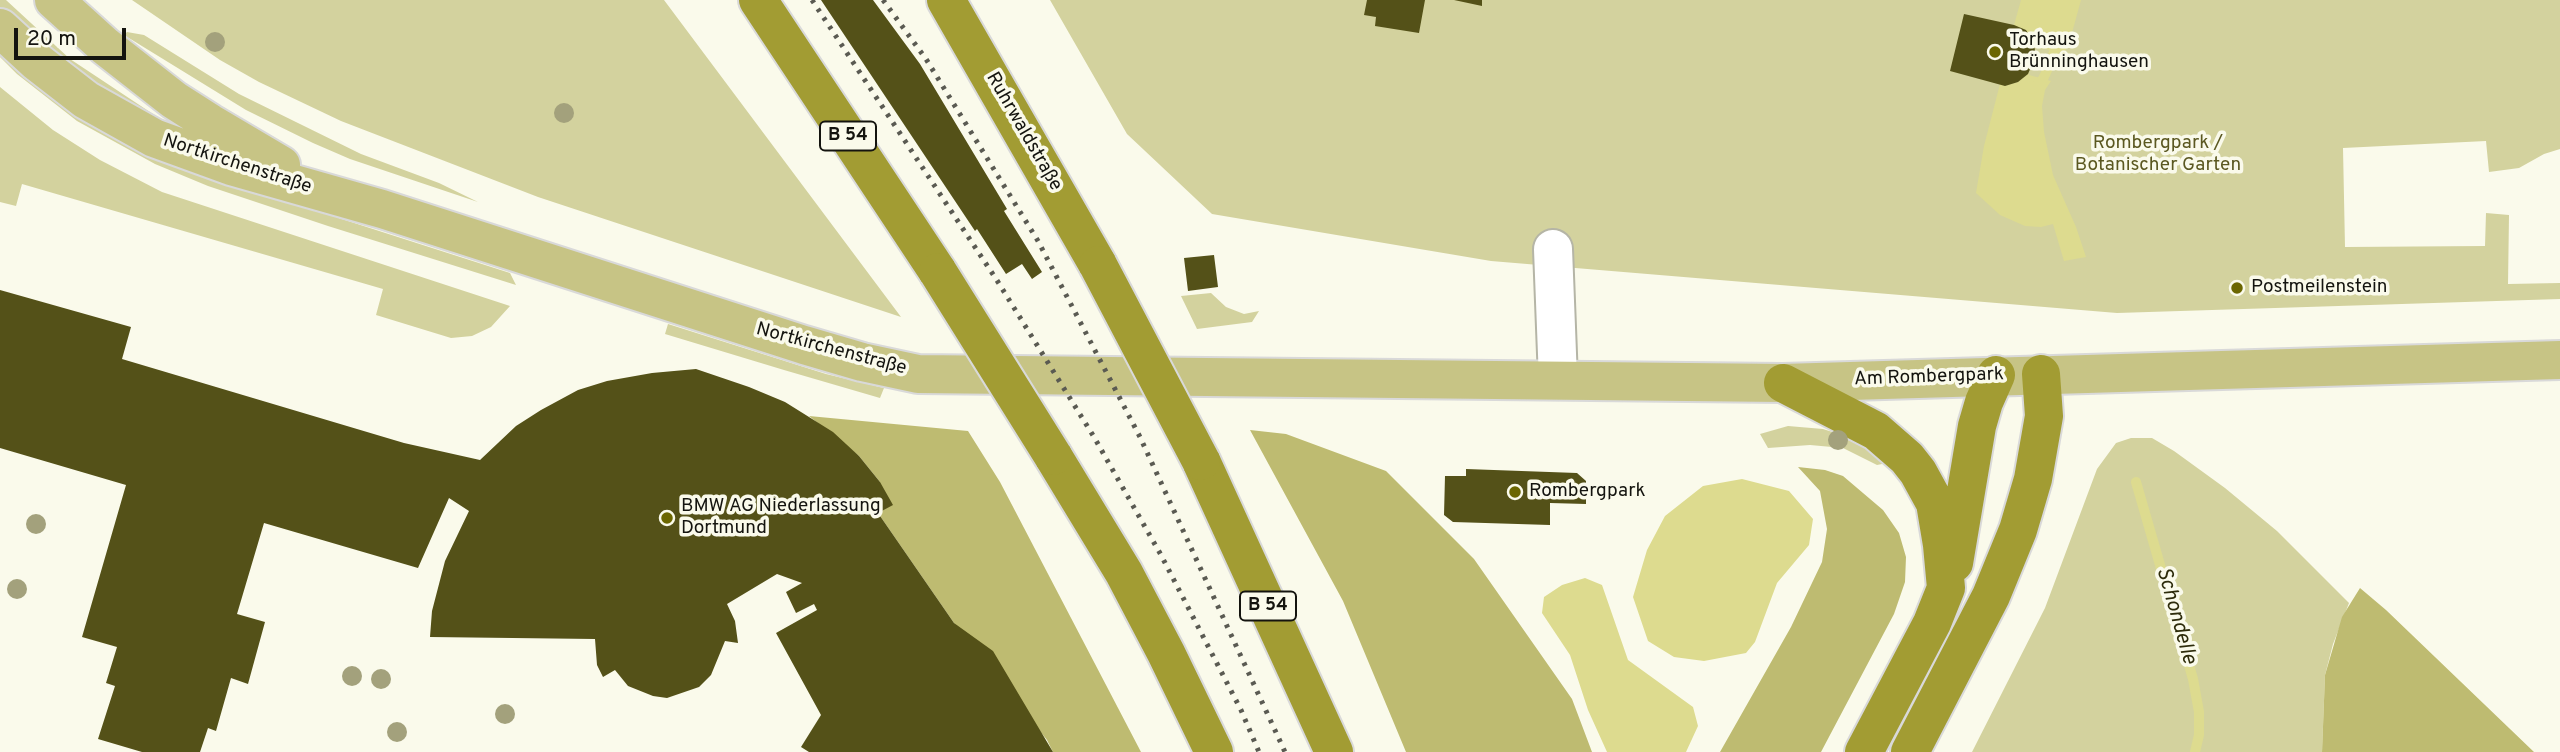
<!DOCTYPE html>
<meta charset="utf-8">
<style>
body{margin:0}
#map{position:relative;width:2560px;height:752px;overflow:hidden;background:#fafaeb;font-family:Overpass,sans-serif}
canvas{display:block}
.scale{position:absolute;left:14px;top:28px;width:112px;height:32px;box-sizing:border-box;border:4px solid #14140f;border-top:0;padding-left:9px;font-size:21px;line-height:24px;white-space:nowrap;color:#14140f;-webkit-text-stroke:5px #fafaeb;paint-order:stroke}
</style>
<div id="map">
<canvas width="2560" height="752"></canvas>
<div class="scale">20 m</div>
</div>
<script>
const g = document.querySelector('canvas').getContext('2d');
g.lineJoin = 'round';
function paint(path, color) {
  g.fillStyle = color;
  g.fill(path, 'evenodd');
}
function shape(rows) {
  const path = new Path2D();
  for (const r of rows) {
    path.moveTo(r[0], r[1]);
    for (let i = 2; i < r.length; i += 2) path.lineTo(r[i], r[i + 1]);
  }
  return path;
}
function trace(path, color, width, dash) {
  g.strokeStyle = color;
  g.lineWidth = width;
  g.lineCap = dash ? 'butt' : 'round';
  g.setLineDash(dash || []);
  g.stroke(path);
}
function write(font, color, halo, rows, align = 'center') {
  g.font = font + ' Overpass,sans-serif';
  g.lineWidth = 7;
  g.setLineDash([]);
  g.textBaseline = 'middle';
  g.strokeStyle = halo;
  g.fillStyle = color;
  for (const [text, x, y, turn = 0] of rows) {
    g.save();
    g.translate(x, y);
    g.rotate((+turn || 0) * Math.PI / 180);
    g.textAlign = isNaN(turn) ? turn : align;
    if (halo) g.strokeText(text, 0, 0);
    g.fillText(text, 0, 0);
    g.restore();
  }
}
paint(shape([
 [0,0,6,0,70,59,156,116,159,124,74,77,0,11],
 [132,0,664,0,901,317,538,197,341,121,259,82,220,60],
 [1050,0,2560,0,2560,149,2544,154,2519,168,2489,172,2486,141,2343,148,2345,247,2485,246,2486,213,2509,215,2508,284,2560,283,2560,299,2117,313,1491,261,1212,214,1127,134],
 [127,32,144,35,239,94,361,154,439,183,478,202,350,159,313,143,246,110,124,35],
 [0,43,211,177,510,273,516,285,328,226,208,186,155,164,77,121,17,74,0,57],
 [0,87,53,130,100,160,162,192,510,306,491,327,472,336,451,338,376,315,383,289,22,184,16,206,0,202],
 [1211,293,1226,307,1244,314,1259,311,1252,322,1197,329,1181,296],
 [668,324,826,374,884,388,880,398,784,370,665,334],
 [1788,426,1823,429,1854,439,1887,463,1877,465,1843,448,1810,445,1768,448,1760,434],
 [2131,438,2152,438,2174,451,2225,488,2277,531,2349,603,2333,644,2325,675,2322,752,1972,752,2045,608,2097,469,2116,443]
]), '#d3d29e');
paint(shape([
 [809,416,968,431,1000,482,1141,752,1053,752,1047,740,954,623,878,513,880,482,859,456],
 [1250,430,1286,434,1386,471,1474,559,1572,699,1592,752,1406,752,1343,601],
 [1798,467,1825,470,1843,476,1883,510,1899,533,1906,557,1905,582,1894,614,1821,752,1720,752,1791,627,1822,562,1827,529,1820,491],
 [2360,588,2386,610,2534,752,2322,752,2325,675,2342,617]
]), '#bebb71');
paint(shape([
 [2021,0,2081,0,2070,40,2064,53,2036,47,2035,49,2026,30,2014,25],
 [2030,72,2029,75,2051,81,2045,90,2042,106,2044,132,2053,175,2076,227,2086,257,2064,261,2053,224,2041,227,2025,226,2000,215,1976,193,1984,146,2000,84,2005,86,2018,82],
 [1742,479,1789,491,1813,519,1809,545,1777,583,1755,642,1746,653,1704,661,1674,657,1648,641,1633,597,1647,550,1665,516,1703,486],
 [1585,578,1602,585,1628,660,1693,707,1698,726,1686,752,1607,752,1588,710,1570,655,1542,613,1544,597,1562,585]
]), '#dddb8f');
trace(shape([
 [2033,89,2043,79,2049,66,2054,52,2056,38],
 [2136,482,2193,679,2199,712,2199,735,2195,752]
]), '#dddb8f', 10);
paint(shape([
 [821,0,873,0,920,64,1007,209,1004,211,1042,272,1032,279,1022,264,1006,274,977,229,975,231],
 [1367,0,1425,0,1419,33,1375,26,1376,17,1364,15],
 [1454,0,1482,0,1482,6],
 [1964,14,2014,25,2026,30,2033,41,2036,55,2028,74,2018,82,2005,86,1950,71],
 [1214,255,1218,287,1188,291,1184,258],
 [0,290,131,327,122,359,404,443,480,460,516,426,541,410,578,390,607,381,652,373,696,369,749,387,785,402,833,432,859,456,880,482,893,505,878,513,954,623,993,651,1053,752,809,752,801,747,821,715,776,633,817,610,814,604,796,613,786,592,802,583,777,574,727,604,735,621,738,643,725,641,711,675,699,687,667,698,653,696,628,686,615,670,603,677,597,665,595,639,430,637,432,611,445,561,469,511,449,498,418,568,264,523,237,614,265,622,248,684,231,678,216,731,208,728,200,752,142,752,98,739,115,686,106,683,117,647,82,637,126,485,0,448],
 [1466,469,1577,473,1586,481,1586,504,1550,503,1550,525,1453,522,1444,515,1445,476,1466,476]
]), '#545118');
const minor = shape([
 [1553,249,1558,380]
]);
const major = shape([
 [54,0,105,46,174,100,210,123,281,165],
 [0,28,37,62,86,100,154,138,231,166,382,209,804,345,862,362,918,374,1783,383,2560,360]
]);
const highway = shape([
 [758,0,938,272],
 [946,0,1098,265],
 [1783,383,1876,431,1907,458,1918,472,1935,503,1942,545,1946,588,1932,623,1864,752],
 [1053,456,1124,573,1166,653,1214,752],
 [1201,461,1334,752],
 [1954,563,1977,426,1984,402,1996,375],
 [1910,752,1991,596,2018,530,2033,479,2044,416,2041,374]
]);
trace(minor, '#b5b5a6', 42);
trace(major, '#d9d9d9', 42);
trace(highway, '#d9d9d9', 42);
trace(minor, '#fff', 38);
trace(major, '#c7c485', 38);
trace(highway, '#a29c33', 38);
trace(shape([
 [812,0,998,282,1094,437,1161,555,1241,710,1259,752],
 [883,0,926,59,1038,241,1140,437,1285,752]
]), '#5a5a52', 5, [3.5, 7]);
const highwayBridge = shape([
 [1098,265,1201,461],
 [938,272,1053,456]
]);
trace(highwayBridge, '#d9d9d9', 42, []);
trace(highwayBridge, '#a29c33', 38);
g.fillStyle = '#a3a17c';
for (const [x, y] of [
 [215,42],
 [564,113],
 [1838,440],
 [36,524],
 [17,589],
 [352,676],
 [381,679],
 [505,714],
 [397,732]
]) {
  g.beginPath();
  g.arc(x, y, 10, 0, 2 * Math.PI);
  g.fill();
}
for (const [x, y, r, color] of [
 [1995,52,7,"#6b6600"],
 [2237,288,7,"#6b6600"],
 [1515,492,7,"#6b6600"],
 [667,518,7,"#6b6600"]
]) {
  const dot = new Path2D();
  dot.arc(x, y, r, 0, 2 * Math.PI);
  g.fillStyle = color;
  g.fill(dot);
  trace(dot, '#fafaeb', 2.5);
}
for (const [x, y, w] of [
 [848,136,56],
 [1268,606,56]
]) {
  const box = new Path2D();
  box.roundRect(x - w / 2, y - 14.5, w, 29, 5);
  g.fillStyle = '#fafaeb';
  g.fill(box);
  trace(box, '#14140f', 2);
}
write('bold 18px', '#14140f', null, [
 ["B 54",848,136],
 ["B 54",1268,606]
]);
write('19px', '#14140f', '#fafaeb', [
 ["Torhaus",2009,41],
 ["Brünninghausen",2009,63],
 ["Postmeilenstein",2251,288],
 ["Rombergpark",1529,492],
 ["BMW AG Niederlassung",681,507],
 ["Dortmund",681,529]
], 'left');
write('19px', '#14140f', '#fafaeb', [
 ["Ruhrwaldstraße",1023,132,60],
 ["Nortkirchenstraße",237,165,18],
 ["Nortkirchenstraße",831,350,15],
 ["Am Rombergpark",1929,378,-2]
]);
write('19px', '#5b5821', '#fafaeb', [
 ["Rombergpark /",2158,144],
 ["Botanischer Garten",2158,166]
]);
write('italic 21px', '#2e2c0b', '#fafaeb', [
 ["Schondelle",2175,616,74]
]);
</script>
